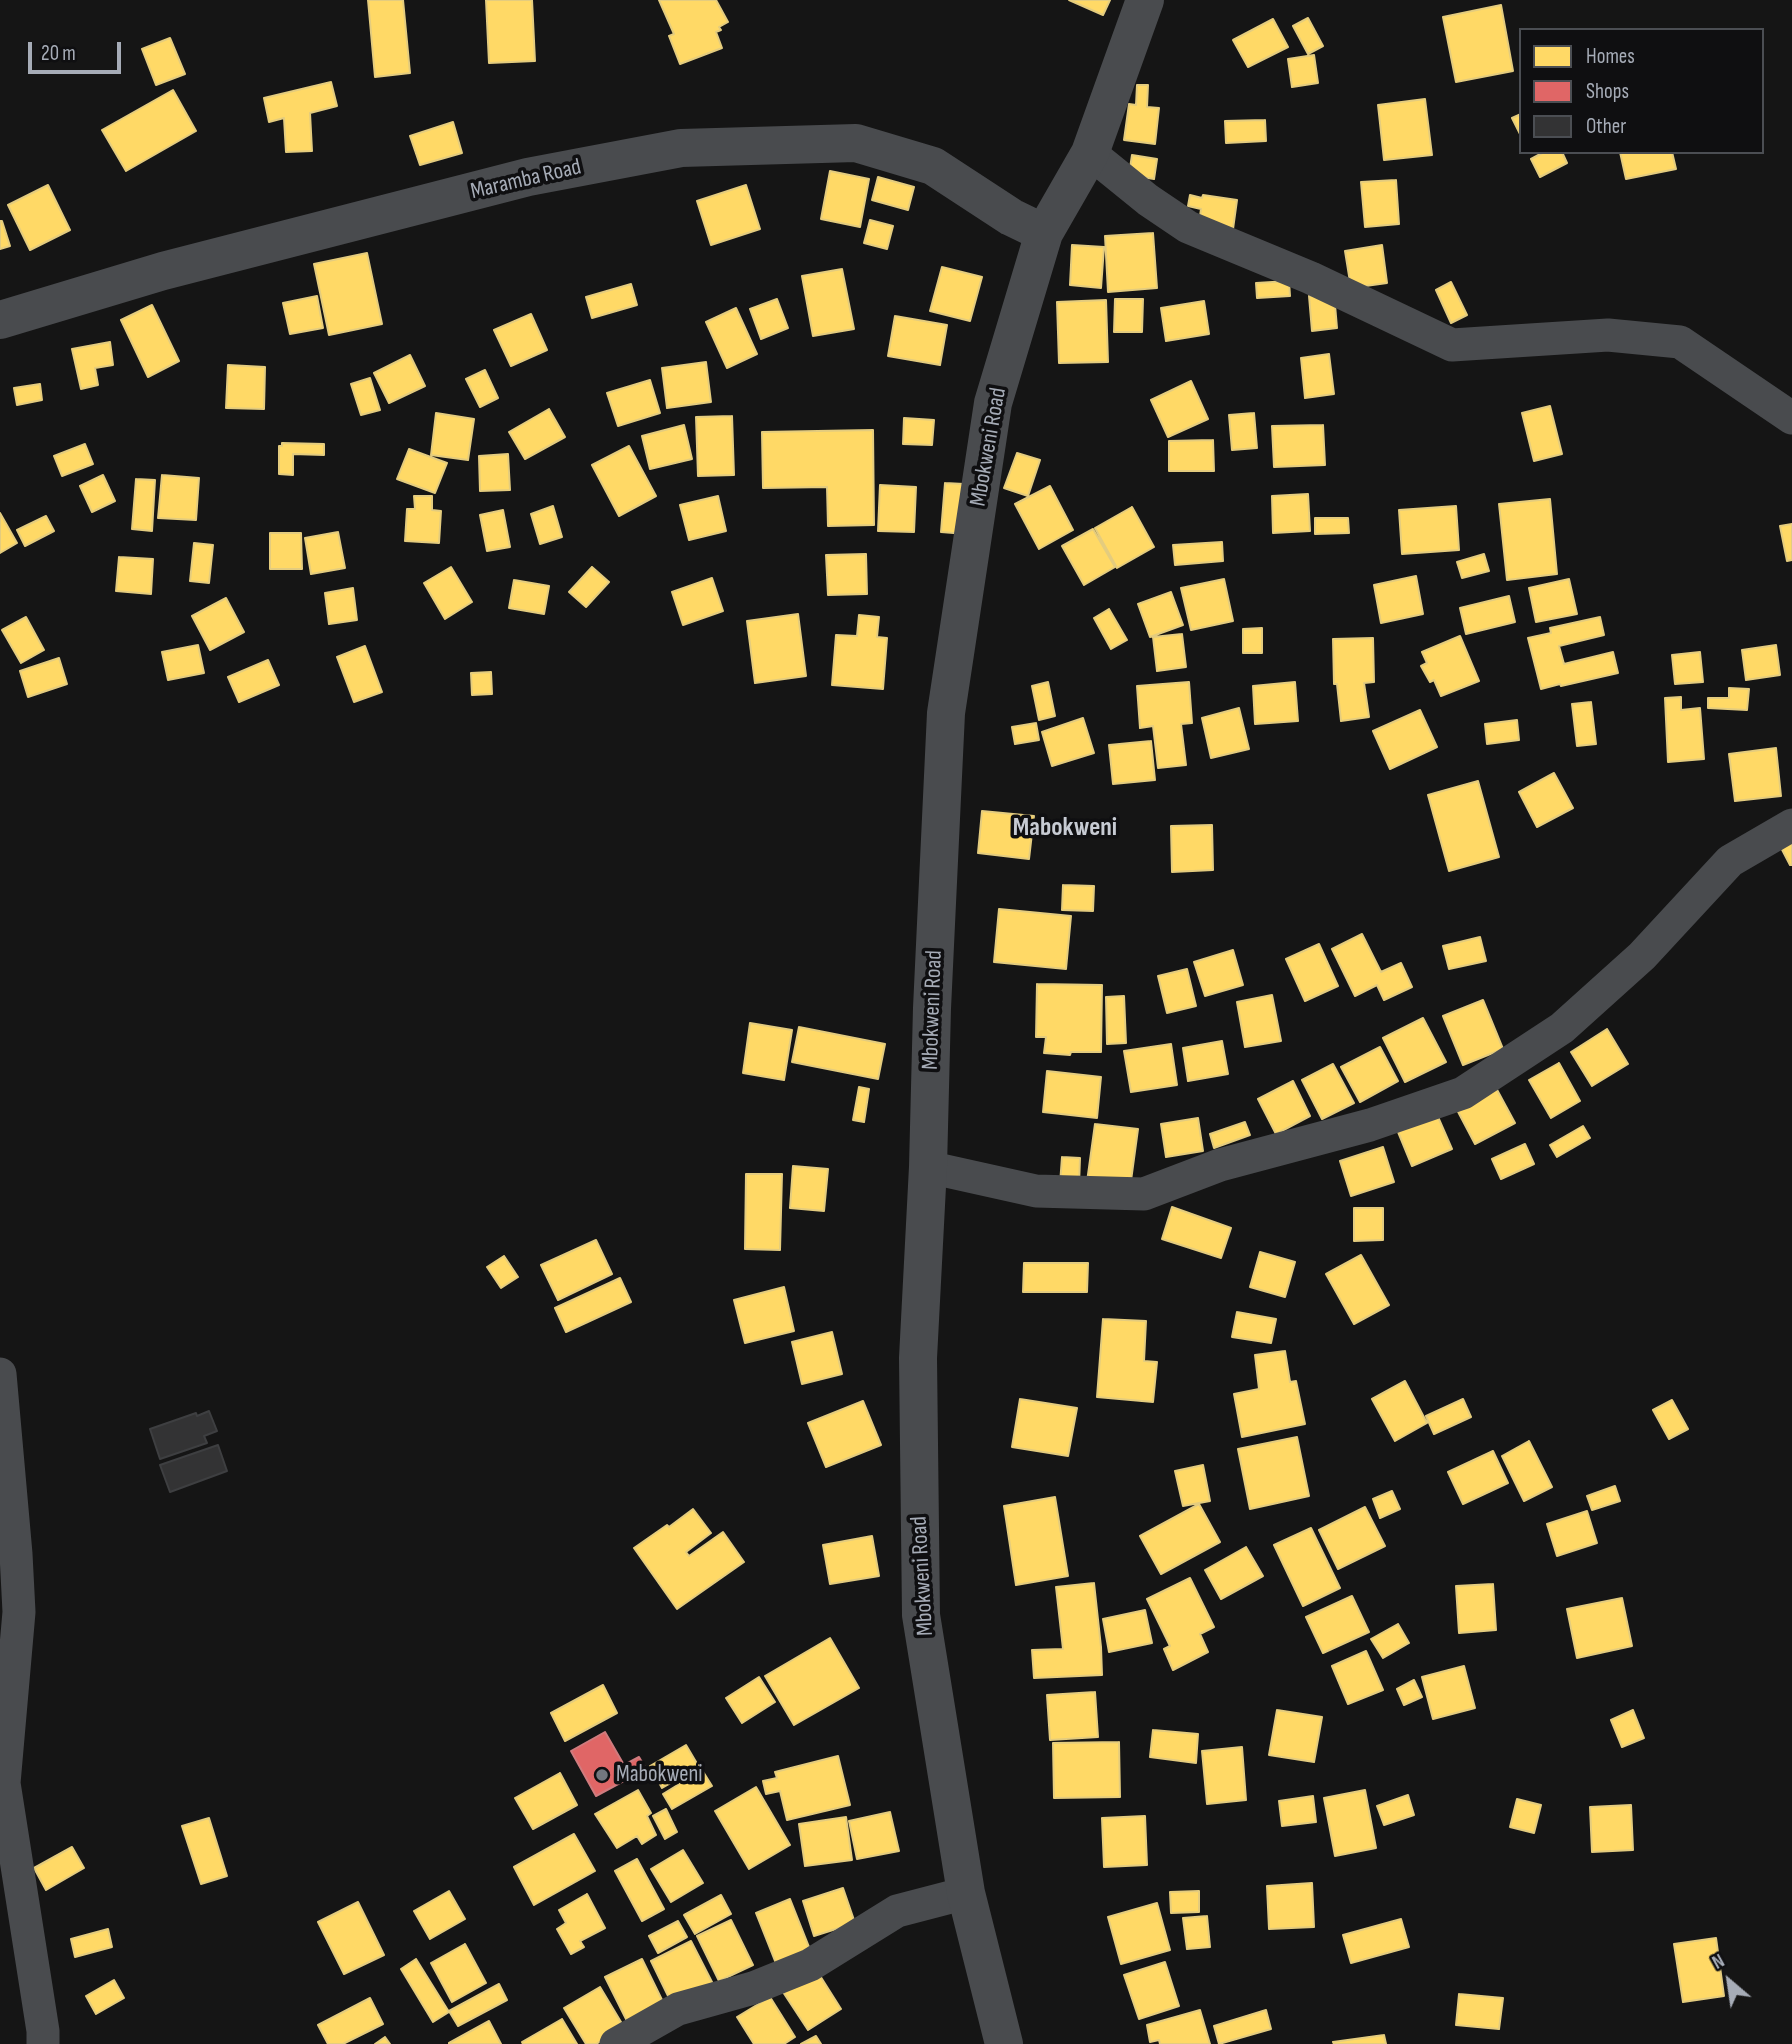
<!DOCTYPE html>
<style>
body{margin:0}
#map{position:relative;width:1792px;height:2044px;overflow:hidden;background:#151515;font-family:"Sofia Sans Condensed",sans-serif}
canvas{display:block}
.legend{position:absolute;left:1519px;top:28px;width:245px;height:126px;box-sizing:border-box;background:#0f0f11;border:2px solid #4b4e53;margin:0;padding:9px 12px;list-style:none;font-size:21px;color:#a6acb7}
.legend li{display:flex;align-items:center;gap:14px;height:35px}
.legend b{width:35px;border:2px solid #4b4e53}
.north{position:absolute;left:1694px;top:1946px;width:70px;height:70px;-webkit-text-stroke:5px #0f0f11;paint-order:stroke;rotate:331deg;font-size:19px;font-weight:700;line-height:28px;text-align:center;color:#a6acb7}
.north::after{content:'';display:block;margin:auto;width:24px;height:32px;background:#a6acb7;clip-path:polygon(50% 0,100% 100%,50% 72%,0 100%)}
.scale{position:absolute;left:28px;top:42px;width:93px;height:32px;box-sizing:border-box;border:4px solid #a6acb7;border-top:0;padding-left:9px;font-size:21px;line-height:24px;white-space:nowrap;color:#a6acb7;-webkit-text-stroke:5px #0f0f11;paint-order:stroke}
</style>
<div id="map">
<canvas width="1792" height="2044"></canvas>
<ul class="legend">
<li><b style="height:19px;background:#ffd966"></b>Homes</li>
<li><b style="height:19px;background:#e06666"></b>Shops</li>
<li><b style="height:19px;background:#333334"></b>Other</li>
</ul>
<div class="north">N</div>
<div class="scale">20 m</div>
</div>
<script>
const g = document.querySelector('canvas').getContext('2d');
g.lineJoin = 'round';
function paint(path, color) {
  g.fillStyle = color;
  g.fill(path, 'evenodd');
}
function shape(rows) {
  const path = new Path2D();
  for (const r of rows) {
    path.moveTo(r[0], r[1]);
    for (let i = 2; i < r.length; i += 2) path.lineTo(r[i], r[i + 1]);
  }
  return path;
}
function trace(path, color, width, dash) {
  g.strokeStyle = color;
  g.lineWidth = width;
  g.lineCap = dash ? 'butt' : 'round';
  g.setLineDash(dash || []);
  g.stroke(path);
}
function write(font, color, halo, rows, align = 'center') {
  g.font = font + ' "Sofia Sans Condensed",sans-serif';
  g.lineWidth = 7;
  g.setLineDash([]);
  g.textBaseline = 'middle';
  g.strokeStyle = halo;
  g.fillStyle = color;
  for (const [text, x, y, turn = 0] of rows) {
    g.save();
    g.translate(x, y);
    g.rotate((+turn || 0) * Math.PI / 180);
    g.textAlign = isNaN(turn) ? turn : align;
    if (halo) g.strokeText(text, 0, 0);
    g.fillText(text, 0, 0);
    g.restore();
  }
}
const homes = shape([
 [368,0,403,0,410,73,375,77,368,0],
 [486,0,532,0,535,61,489,63,486,0],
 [659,0,716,0,728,22,719,27,721,30,716,32,722,48,680,64,669,36,674,34,659,0],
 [1069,0,1110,0,1103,15,1069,0],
 [1501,5,1513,71,1456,82,1443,17,1501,5],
 [1308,18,1323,46,1308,54,1293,26,1308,18],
 [1273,19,1288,47,1248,67,1233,40,1273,19],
 [170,38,185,74,156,85,142,49,170,38],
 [1314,55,1318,83,1292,87,1288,59,1314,55],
 [331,82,337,106,310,113,312,151,286,152,284,118,269,122,264,98,331,82],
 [1137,85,1148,85,1147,107,1159,108,1155,144,1124,140,1129,104,1136,105,1137,85],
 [173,90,196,131,126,171,102,130,173,90],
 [1425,99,1432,155,1384,160,1378,105,1425,99],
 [1521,114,1521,136,1512,118,1521,114],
 [1265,120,1266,141,1226,143,1225,121,1265,120],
 [453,122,462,153,420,165,410,136,453,122],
 [1544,152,1562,152,1567,163,1540,177,1531,159,1544,152],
 [1620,152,1672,152,1676,169,1626,179,1620,152],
 [1132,155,1157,159,1154,179,1129,175,1132,155],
 [830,171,869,179,860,227,821,219,830,171],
 [878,177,914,187,908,210,872,200,878,177],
 [1396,180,1399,224,1365,227,1361,182,1396,180],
 [48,185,70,230,30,250,8,205,48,185],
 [746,185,760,229,711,245,697,201,746,185],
 [1190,195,1202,198,1203,195,1237,200,1233,229,1199,224,1201,209,1188,206,1190,195],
 [870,220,893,226,887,249,864,243,870,220],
 [0,221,2,221,10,246,0,249,0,221],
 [1153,233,1157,288,1108,292,1105,236,1153,233],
 [1072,245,1104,247,1101,288,1070,285,1072,245],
 [1382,245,1387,283,1351,288,1345,251,1382,245],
 [367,253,382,324,329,335,314,264,367,253],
 [942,267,982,277,970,321,930,311,942,267],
 [842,269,854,329,813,336,802,276,842,269],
 [1289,281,1290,296,1257,298,1256,283,1289,281],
 [1451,282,1467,315,1451,323,1436,290,1451,282],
 [631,284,637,305,592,318,586,297,631,284],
 [1334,293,1337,328,1312,331,1309,296,1334,293],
 [317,296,323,328,290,334,283,303,317,296],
 [777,299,788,328,761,339,750,309,777,299],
 [1115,299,1143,299,1142,332,1114,332,1115,299],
 [1106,300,1108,362,1059,363,1057,302,1106,300],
 [1204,301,1209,334,1166,341,1161,308,1204,301],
 [152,305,179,361,148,377,121,320,152,305],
 [736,308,757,354,727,368,706,322,736,308],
 [531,314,547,350,511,366,494,330,531,314],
 [895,316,947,325,940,365,888,356,895,316],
 [110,342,113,365,95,368,98,385,81,389,72,349,110,342],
 [1329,354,1334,394,1305,398,1301,358,1329,354],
 [410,355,425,386,389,403,374,373,410,355],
 [706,362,711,402,667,408,662,368,706,362],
 [228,365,265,367,264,409,226,408,228,365],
 [485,370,498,398,480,407,466,379,485,370],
 [370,378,380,410,361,415,351,384,370,378],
 [650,380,660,413,618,426,607,393,650,380],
 [1191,381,1208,419,1168,437,1151,400,1191,381],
 [40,384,42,400,17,405,14,388,40,384],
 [1550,406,1562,454,1534,461,1522,413,1550,406],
 [549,409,565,437,525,459,509,432,549,409],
 [436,413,474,419,468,460,431,455,436,413],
 [1254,413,1257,448,1232,450,1229,415,1254,413],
 [732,416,734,475,698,476,696,417,732,416],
 [904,418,934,420,932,445,903,444,904,418],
 [684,425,692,459,650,469,642,436,684,425],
 [1323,425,1325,465,1274,467,1272,426,1323,425],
 [873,430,874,525,828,526,827,487,763,488,762,432,873,430],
 [1213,440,1214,471,1169,471,1169,441,1213,440],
 [282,443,324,444,324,455,293,454,293,475,279,474,279,446,282,446,282,443],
 [85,444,93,464,62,476,54,456,85,444],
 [629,446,656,496,619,516,592,465,629,446],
 [409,449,447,463,435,493,397,479,409,449],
 [1017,453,1040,460,1028,496,1004,488,1017,453],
 [508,454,510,490,480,491,479,456,508,454],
 [103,475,115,501,92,512,80,486,103,475],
 [162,475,199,478,196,520,158,518,162,475],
 [136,479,155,480,152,531,132,529,136,479],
 [945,483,983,485,979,535,941,532,945,483],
 [880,485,916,487,914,532,878,531,880,485],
 [1050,486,1073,530,1039,549,1015,504,1050,486],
 [1308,494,1310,531,1273,533,1272,496,1308,494],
 [414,496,432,496,432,510,441,511,439,543,405,541,407,509,415,509,414,496],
 [718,496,726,531,689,540,680,505,718,496],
 [1550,499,1557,574,1507,580,1499,504,1550,499],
 [553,506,562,537,540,544,531,514,553,506],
 [1456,506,1459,550,1402,554,1399,510,1456,506],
 [1132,507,1154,547,1117,568,1095,528,1132,507],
 [503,510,510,547,487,551,480,515,503,510],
 [0,513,17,543,0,553,0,513],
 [46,516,54,531,25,546,17,530,46,516],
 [1315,518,1348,518,1349,533,1315,534,1315,518],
 [1792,524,1792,560,1787,561,1780,526,1792,524],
 [1093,529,1115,567,1084,585,1062,546,1093,529],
 [338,532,345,568,311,574,305,538,338,532],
 [270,533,301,533,302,569,270,569,270,533],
 [1222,542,1223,561,1175,565,1173,545,1222,542],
 [194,543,213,545,209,583,190,581,194,543],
 [866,554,867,594,828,595,826,555,866,554],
 [1484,554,1489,571,1462,578,1457,562,1484,554],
 [119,557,153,559,151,594,116,591,119,557],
 [451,567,472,602,445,619,424,583,451,567],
 [592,567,609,582,586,607,569,592,592,567],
 [1416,576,1423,614,1381,623,1374,585,1416,576],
 [712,578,723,611,683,625,672,592,712,578],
 [1224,579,1233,621,1191,630,1181,588,1224,579],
 [1569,579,1577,614,1536,622,1529,588,1569,579],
 [514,580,549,586,544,614,509,608,514,580],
 [353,588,357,620,329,624,325,593,353,588],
 [1171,592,1183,625,1150,637,1138,604,1171,592],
 [1509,596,1515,622,1466,634,1460,608,1509,596],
 [226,598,244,632,210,650,192,616,226,598],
 [1109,609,1127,640,1111,649,1094,618,1109,609],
 [798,614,806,676,755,683,747,621,798,614],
 [859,615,879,617,877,637,887,638,883,689,832,685,836,635,857,636,859,615],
 [26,617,44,650,21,663,2,630,26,617],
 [1600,617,1604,635,1559,646,1564,664,1613,652,1618,673,1561,686,1560,684,1541,689,1528,638,1551,633,1550,628,1600,617],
 [1262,628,1262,653,1243,653,1243,629,1262,628],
 [1182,634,1186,667,1157,671,1153,637,1182,634],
 [1460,636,1479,681,1441,696,1434,680,1430,682,1421,666,1427,663,1422,652,1460,636],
 [1373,638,1374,682,1364,683,1369,717,1341,721,1337,684,1334,684,1333,639,1373,638],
 [198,645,204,673,168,680,162,652,198,645],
 [1776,645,1780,675,1746,680,1742,650,1776,645],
 [365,646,382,692,354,702,337,657,365,646],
 [1700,652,1703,682,1675,684,1672,655,1700,652],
 [59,658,67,684,28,697,20,671,59,658],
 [268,660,279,685,239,702,228,677,268,660],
 [491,672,492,694,472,695,471,673,491,672],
 [1048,682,1055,716,1039,720,1032,686,1048,682],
 [1189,682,1192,723,1181,724,1186,765,1158,768,1153,726,1140,728,1137,686,1189,682],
 [1295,682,1298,721,1255,724,1253,686,1295,682],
 [1729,688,1749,689,1747,710,1708,708,1708,698,1729,698,1729,688],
 [1681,697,1681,710,1700,708,1704,759,1668,762,1665,698,1681,697],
 [1591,702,1596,744,1577,746,1572,704,1591,702],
 [1239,708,1249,749,1211,758,1202,718,1239,708],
 [1420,710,1437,747,1390,769,1373,731,1420,710],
 [1083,718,1094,753,1052,766,1042,732,1083,718],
 [1517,720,1519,740,1487,744,1485,724,1517,720],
 [1036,723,1039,740,1015,744,1012,727,1036,723],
 [1151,741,1155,780,1113,784,1109,745,1151,741],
 [1776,748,1781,796,1735,801,1729,754,1776,748],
 [1554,773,1573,808,1537,827,1519,792,1554,773],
 [1478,781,1499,857,1449,871,1428,795,1478,781],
 [982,811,1034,816,1029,859,978,853,982,811],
 [1212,825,1213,870,1172,872,1171,826,1212,825],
 [1792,830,1792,865,1790,865,1776,838,1792,830],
 [1063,885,1094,886,1093,911,1062,910,1063,885],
 [999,909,1071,916,1066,969,994,962,999,909],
 [1362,934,1381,972,1401,963,1412,987,1384,1000,1377,985,1355,996,1332,949,1362,934],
 [1480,937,1486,961,1449,969,1443,946,1480,937],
 [1319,944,1338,986,1305,1001,1286,959,1319,944],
 [1233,950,1243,985,1205,996,1194,962,1233,950],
 [1187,969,1196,1006,1167,1013,1158,976,1187,969],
 [1037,984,1102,985,1101,1052,1071,1052,1070,1055,1044,1053,1046,1037,1036,1037,1037,984],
 [1272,995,1281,1041,1245,1047,1237,1002,1272,995],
 [1124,996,1126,1043,1107,1044,1106,997,1124,996],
 [1483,1000,1503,1049,1463,1065,1443,1016,1483,1000],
 [1423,1018,1446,1062,1405,1082,1383,1038,1423,1018],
 [750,1023,792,1030,784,1080,743,1073,750,1023],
 [799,1027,885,1044,878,1079,792,1062,799,1027],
 [1607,1029,1628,1064,1592,1086,1571,1052,1607,1029],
 [1222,1041,1228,1074,1188,1081,1183,1048,1222,1041],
 [1171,1044,1177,1085,1131,1092,1124,1051,1171,1044],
 [1380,1047,1398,1081,1360,1102,1341,1067,1380,1047],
 [1559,1063,1580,1101,1551,1118,1529,1080,1559,1063],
 [1333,1064,1354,1103,1322,1119,1302,1080,1333,1064],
 [1047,1071,1101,1077,1097,1118,1043,1112,1047,1071],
 [1293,1081,1310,1116,1276,1134,1258,1099,1293,1081],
 [1495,1086,1515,1123,1475,1144,1455,1106,1495,1086],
 [859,1087,869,1089,864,1122,853,1120,859,1087],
 [1435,1110,1452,1149,1412,1166,1396,1127,1435,1110],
 [1198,1118,1203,1151,1166,1157,1161,1124,1198,1118],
 [1245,1122,1250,1135,1214,1148,1210,1134,1245,1122],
 [1095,1124,1138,1129,1130,1188,1087,1182,1095,1124],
 [1583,1126,1590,1138,1557,1157,1550,1145,1583,1126],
 [1525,1144,1534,1164,1501,1179,1492,1159,1525,1144],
 [1383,1147,1394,1182,1351,1196,1340,1161,1383,1147],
 [1062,1157,1080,1158,1079,1185,1060,1184,1062,1157],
 [793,1166,828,1169,824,1211,790,1208,793,1166],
 [746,1174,782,1174,780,1250,745,1249,746,1174],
 [1172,1207,1231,1228,1221,1258,1162,1239,1172,1207],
 [1354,1208,1383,1208,1383,1240,1354,1241,1354,1208],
 [596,1240,612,1274,558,1300,541,1265,596,1240],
 [1260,1252,1295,1262,1285,1297,1250,1287,1260,1252],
 [1361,1255,1389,1305,1354,1324,1326,1274,1361,1255],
 [504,1256,518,1277,501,1288,487,1267,504,1256],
 [1024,1263,1088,1263,1087,1292,1023,1292,1024,1263],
 [620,1278,631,1302,566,1332,555,1308,620,1278],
 [784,1287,794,1331,745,1343,734,1300,784,1287],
 [1237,1312,1276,1319,1271,1343,1232,1337,1237,1312],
 [1103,1319,1146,1321,1144,1361,1157,1362,1153,1402,1097,1397,1103,1319],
 [832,1332,842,1374,802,1384,792,1342,832,1332],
 [1285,1351,1290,1382,1296,1381,1305,1424,1242,1437,1234,1394,1259,1389,1255,1355,1285,1351],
 [1405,1381,1427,1423,1395,1441,1372,1399,1405,1381],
 [1020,1399,1077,1408,1068,1456,1012,1447,1020,1399],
 [1463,1399,1471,1417,1434,1434,1426,1416,1463,1399],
 [1672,1400,1688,1429,1669,1439,1653,1410,1672,1400],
 [863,1401,881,1445,826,1467,808,1423,863,1401],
 [1297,1437,1309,1496,1250,1509,1238,1449,1297,1437],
 [1529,1441,1552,1487,1524,1501,1502,1456,1529,1441],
 [1493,1451,1508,1483,1463,1504,1448,1472,1493,1451],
 [1203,1465,1210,1501,1183,1506,1175,1471,1203,1465],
 [1615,1486,1620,1501,1592,1510,1587,1496,1615,1486],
 [1392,1491,1400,1509,1380,1518,1373,1499,1392,1491],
 [1055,1497,1068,1576,1016,1585,1004,1506,1055,1497],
 [1199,1504,1220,1542,1161,1574,1140,1536,1199,1504],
 [1365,1507,1385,1546,1338,1569,1319,1530,1365,1507],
 [693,1509,711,1533,686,1552,689,1556,723,1532,744,1562,677,1609,634,1548,667,1525,669,1527,693,1509],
 [1587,1511,1597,1543,1557,1556,1547,1524,1587,1511],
 [1311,1528,1340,1588,1303,1606,1274,1545,1311,1528],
 [872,1536,879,1576,830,1584,823,1545,872,1536],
 [1246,1547,1263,1576,1221,1599,1205,1570,1246,1547],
 [1190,1578,1214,1627,1200,1634,1208,1652,1173,1670,1164,1649,1170,1646,1147,1599,1190,1578],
 [1094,1583,1101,1647,1102,1675,1034,1678,1032,1650,1063,1649,1056,1587,1094,1583],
 [1493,1584,1496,1630,1459,1633,1456,1586,1493,1584],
 [1352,1596,1369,1632,1323,1653,1306,1617,1352,1596],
 [1622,1598,1632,1646,1577,1658,1567,1609,1622,1598],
 [1145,1610,1152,1643,1109,1652,1103,1619,1145,1610],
 [1398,1624,1409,1643,1383,1658,1371,1639,1398,1624],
 [830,1638,859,1688,794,1725,765,1676,830,1638],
 [1366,1651,1383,1690,1348,1704,1332,1666,1366,1651],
 [1464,1666,1475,1708,1433,1719,1422,1677,1464,1666],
 [759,1677,775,1702,742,1723,726,1698,759,1677],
 [1414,1680,1422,1697,1404,1705,1397,1689,1414,1680],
 [603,1685,617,1713,565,1741,551,1713,603,1685],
 [1095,1692,1098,1737,1050,1740,1047,1695,1095,1692],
 [1277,1710,1322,1717,1314,1762,1269,1755,1277,1710],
 [1633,1710,1644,1738,1622,1747,1611,1720,1633,1710],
 [1153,1730,1198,1734,1196,1763,1150,1757,1153,1730],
 [1119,1742,1120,1797,1054,1798,1053,1743,1119,1742],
 [686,1745,699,1767,662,1788,650,1766,686,1745],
 [1242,1747,1246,1800,1207,1804,1202,1751,1242,1747],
 [838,1756,850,1805,787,1820,780,1791,766,1794,763,1781,777,1778,775,1772,838,1756],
 [702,1770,712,1786,672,1809,663,1794,702,1770],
 [560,1773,577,1805,533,1829,515,1798,560,1773],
 [756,1787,790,1845,749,1869,715,1811,756,1787],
 [638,1790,651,1813,647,1816,656,1835,642,1844,637,1836,617,1848,595,1814,638,1790],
 [1365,1790,1376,1848,1335,1856,1324,1798,1365,1790],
 [1408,1795,1414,1815,1384,1825,1377,1806,1408,1795],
 [1313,1796,1316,1822,1282,1826,1279,1801,1313,1796],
 [1517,1799,1541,1805,1534,1833,1510,1827,1517,1799],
 [1631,1805,1633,1850,1592,1852,1590,1807,1631,1805],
 [666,1809,677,1832,665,1839,653,1816,666,1809],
 [890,1812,899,1851,857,1859,849,1821,890,1812],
 [1145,1816,1147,1865,1104,1867,1102,1818,1145,1816],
 [846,1817,852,1860,805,1866,799,1824,846,1817],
 [209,1818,227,1876,201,1884,182,1826,209,1818],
 [574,1834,595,1871,534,1905,514,1867,574,1834],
 [72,1847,84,1868,46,1890,34,1868,72,1847],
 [683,1850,703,1883,671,1902,651,1869,683,1850],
 [637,1859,664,1909,642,1921,615,1871,637,1859],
 [1312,1883,1314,1927,1269,1929,1267,1886,1312,1883],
 [843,1888,855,1923,814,1936,803,1901,843,1888],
 [449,1891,465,1919,430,1939,414,1911,449,1891],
 [1199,1891,1199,1912,1171,1913,1170,1892,1199,1891],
 [587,1894,605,1928,580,1941,584,1947,571,1954,557,1929,566,1923,559,1910,587,1894],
 [721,1895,731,1914,695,1934,684,1915,721,1895],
 [790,1899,811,1952,777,1966,756,1913,790,1899],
 [358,1902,384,1955,344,1974,318,1922,358,1902],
 [1157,1903,1170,1950,1121,1964,1108,1917,1157,1903],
 [1207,1916,1210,1947,1187,1949,1183,1918,1207,1916],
 [1401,1919,1409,1947,1351,1963,1343,1935,1401,1919],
 [731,1920,753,1965,719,1981,697,1936,731,1920],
 [678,1921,687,1937,658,1953,649,1936,678,1921],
 [108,1929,112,1947,75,1957,71,1939,108,1929],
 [1716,1938,1724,1996,1683,2002,1674,1944,1716,1938],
 [691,1941,713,1984,672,2004,651,1961,691,1941],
 [465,1944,486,1983,452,2002,431,1963,465,1944],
 [416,1959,449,2012,433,2022,401,1969,416,1959],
 [642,1959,665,2006,628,2023,605,1977,642,1959],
 [1165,1962,1179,2006,1139,2019,1124,1975,1165,1962],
 [817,1971,841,2009,808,2030,783,1992,817,1971],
 [114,1980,124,1998,96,2014,86,1996,114,1980],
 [499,1984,507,2000,458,2026,449,2011,499,1984],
 [600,1987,624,2027,596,2044,586,2044,564,2008,600,1987],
 [1459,1994,1503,1998,1499,2029,1456,2025,1459,1994],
 [770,1997,795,2037,784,2044,754,2044,737,2017,770,1997],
 [370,1998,383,2024,343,2044,328,2044,318,2025,370,1998],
 [1200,2010,1210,2044,1160,2044,1159,2040,1150,2042,1147,2025,1200,2010],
 [1266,2010,1271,2029,1219,2044,1214,2026,1266,2010],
 [562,2019,577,2044,523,2044,522,2042,562,2019],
 [489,2021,501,2044,449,2044,449,2043,489,2021],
 [1384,2035,1386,2044,1334,2044,1333,2042,1384,2035],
 [816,2036,821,2044,801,2044,816,2036],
 [385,2037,390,2044,375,2044,385,2037]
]);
paint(homes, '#ffd966');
trace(homes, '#e4cc7e', 2);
const shops = shape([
 [605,1732,624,1765,639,1757,646,1769,596,1796,571,1751,605,1732]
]);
paint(shops, '#e06666');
trace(shops, '#cf7b7e', 2);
const building = shape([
 [209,1411,217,1431,204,1436,207,1443,160,1459,150,1429,196,1413,197,1416,209,1411],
 [218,1445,227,1471,170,1492,160,1465,218,1445]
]);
paint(building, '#333334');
trace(building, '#3e3f41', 2);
trace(shape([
 [1090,153,1148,200,1188,227,1311,278,1452,345,1608,335,1680,342,1792,418],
 [928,1167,1036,1191,1144,1194,1220,1165,1370,1125,1463,1093,1562,1028,1642,956,1730,861,1792,825],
 [0,1374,16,1554,19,1612,4,1783,43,2031,43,2044],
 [616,2044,678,2009,753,1988,810,1965,897,1911,966,1893]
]), '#494b4e', 33);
trace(shape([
 [0,320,163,271,528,177,681,148,856,143,933,166,1011,217,1044,233],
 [1004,2044,966,1893,921,1615,918,1358,928,1167,932,1008,946,713,993,403,1044,233,1090,153,1145,0]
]), '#494b4e', 38);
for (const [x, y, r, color] of [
 [602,1775,7,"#73777e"]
]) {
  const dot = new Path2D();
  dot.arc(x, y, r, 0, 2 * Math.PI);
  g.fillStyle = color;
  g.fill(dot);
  trace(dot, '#0f0f11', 2.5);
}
write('23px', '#a6acb7', '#0f0f11', [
 ["Maramba Road",526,180,-13],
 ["Mbokweni Road",989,447,-80],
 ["Mbokweni Road",933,1010,-88],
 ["Mbokweni Road",923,1576,-93]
]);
write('23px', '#a6acb7', '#0f0f11', [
 ["Mabokweni",616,1775]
], 'left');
write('bold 26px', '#c7cbd3', '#0f0f11', [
 ["Mabokweni",1065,828]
]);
</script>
